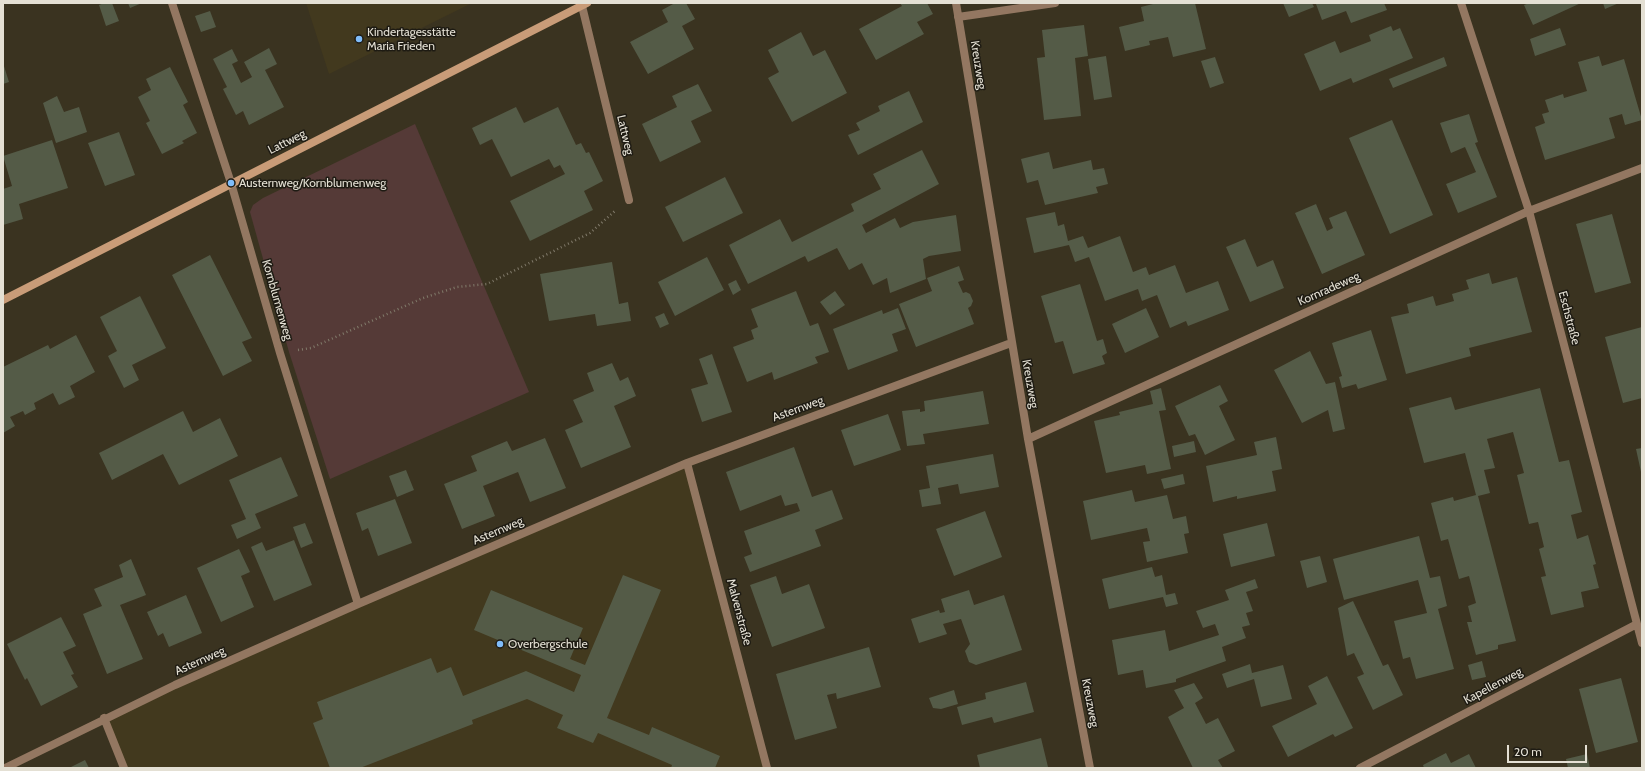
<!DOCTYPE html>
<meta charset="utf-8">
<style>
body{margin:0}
#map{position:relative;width:1645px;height:771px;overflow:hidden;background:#3a3320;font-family:Cabin,sans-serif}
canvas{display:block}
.frame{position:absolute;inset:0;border:4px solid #e4e0d4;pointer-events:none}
.scale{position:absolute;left:1507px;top:745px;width:80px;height:18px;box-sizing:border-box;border:2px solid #e4e0d4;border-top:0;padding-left:5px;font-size:12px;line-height:14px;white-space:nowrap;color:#e4e0d4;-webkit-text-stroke:3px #1e1b13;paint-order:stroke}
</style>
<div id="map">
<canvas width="1645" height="771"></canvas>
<div class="frame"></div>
<div class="scale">20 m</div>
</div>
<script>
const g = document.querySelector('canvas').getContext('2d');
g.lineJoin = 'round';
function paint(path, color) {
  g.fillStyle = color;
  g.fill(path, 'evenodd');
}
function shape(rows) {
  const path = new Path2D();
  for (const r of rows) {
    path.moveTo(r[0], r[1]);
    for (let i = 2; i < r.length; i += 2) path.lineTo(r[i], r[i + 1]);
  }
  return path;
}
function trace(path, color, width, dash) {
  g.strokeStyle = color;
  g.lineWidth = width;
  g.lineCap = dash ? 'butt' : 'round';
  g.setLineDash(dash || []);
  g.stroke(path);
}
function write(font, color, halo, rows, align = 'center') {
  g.font = font + ' Cabin,sans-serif';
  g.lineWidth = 3;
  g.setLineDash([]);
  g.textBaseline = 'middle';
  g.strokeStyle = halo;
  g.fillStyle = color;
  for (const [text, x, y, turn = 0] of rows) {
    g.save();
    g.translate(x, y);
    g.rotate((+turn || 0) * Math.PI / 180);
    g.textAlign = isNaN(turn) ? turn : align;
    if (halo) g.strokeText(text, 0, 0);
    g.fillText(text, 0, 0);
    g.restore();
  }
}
paint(shape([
 [306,3,472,3,329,74],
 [687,463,767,768,124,768,104,718]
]), '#42391e');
paint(shape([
 [415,124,529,392,330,479,289,352,250,212,253,205,263,198]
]), '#553a37');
paint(shape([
 [104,3,112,3,119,21,106,26,99,5],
 [128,3,142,3,130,8],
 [675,3,686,3,695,19,682,26,694,49,648,74,630,42,668,22,662,10],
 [900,3,927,3,933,14,917,22,924,34,876,60,859,29,902,6],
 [1157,3,1195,3,1206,49,1173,57,1168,37,1149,41,1150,45,1125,51,1119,27,1144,21,1141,7],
 [1283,3,1312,3,1314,7,1289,17],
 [1319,3,1384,3,1387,10,1351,23,1346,11,1322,20,1316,4],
 [1529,3,1581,3,1533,25,1524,5],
 [1603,3,1619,3,1605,9],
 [210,11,216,27,201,32,195,16],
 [1084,25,1088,56,1075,58,1081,116,1044,120,1037,58,1045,57,1042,30],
 [1391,26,1393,31,1400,28,1413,58,1353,83,1351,78,1320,91,1304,54,1335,41,1340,53,1371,41,1369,35],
 [1560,28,1566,45,1535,56,1530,39],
 [801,32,813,56,825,50,847,93,792,122,768,78,779,72,768,50],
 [269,48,277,64,265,70,284,107,249,125,243,111,236,115,223,89,227,87,213,59,232,49,238,61,232,64,241,83,252,77,244,62],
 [1106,56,1112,97,1094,100,1088,59],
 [1599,56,1602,66,1624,59,1642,120,1625,125,1622,114,1609,118,1615,138,1545,160,1535,127,1545,123,1542,114,1549,112,1545,100,1563,94,1564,98,1587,91,1578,62],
 [1215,57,1224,83,1210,88,1201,61],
 [1444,57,1447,66,1393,88,1389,79],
 [3,63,9,82,3,84],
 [170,67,188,102,183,105,197,133,182,141,184,143,162,154,146,123,150,121,138,97,151,90,146,79],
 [698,84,712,111,691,121,701,142,660,162,642,124,677,107,672,96],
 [909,91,923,122,858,155,848,135,860,130,856,123,880,111,878,106],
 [57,96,64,112,79,107,87,132,56,143,43,103],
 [516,107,524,123,558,107,576,145,581,143,586,153,589,152,603,181,584,191,593,210,530,241,510,201,565,174,560,165,554,168,549,159,511,177,492,139,480,145,472,128],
 [1469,114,1478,142,1475,143,1497,197,1458,213,1446,184,1476,172,1465,147,1451,153,1440,123],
 [1392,120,1433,215,1390,234,1349,138],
 [119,132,135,175,105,186,88,143],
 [52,140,68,188,19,204,23,219,3,225,3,189,12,186,3,156],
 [922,150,939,184,862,225,866,233,895,218,900,228,913,222,956,215,961,251,929,256,923,259,926,279,890,293,887,278,873,285,862,263,849,270,837,248,808,262,805,256,748,284,729,245,780,219,792,242,854,211,851,204,881,189,873,174],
 [1049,152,1053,169,1091,160,1093,170,1104,168,1108,184,1096,187,1098,193,1045,205,1038,180,1027,183,1021,159],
 [725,177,743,213,683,242,665,207],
 [1316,204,1327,231,1333,228,1329,218,1346,211,1365,255,1322,274,1295,213],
 [1055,212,1058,226,1064,224,1068,241,1083,236,1088,248,1120,236,1133,272,1146,267,1149,275,1175,265,1186,293,1218,281,1229,310,1188,326,1186,321,1170,328,1157,295,1142,301,1138,289,1105,301,1089,257,1075,262,1069,245,1034,253,1026,218],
 [1612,214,1631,283,1595,293,1576,224],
 [1245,239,1257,267,1273,260,1284,288,1250,302,1226,247],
 [210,255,252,338,242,342,252,361,223,376,172,275],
 [707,257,724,290,675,316,658,282],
 [612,262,619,304,628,302,631,321,597,326,595,314,549,321,540,274],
 [959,266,964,280,958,282,963,293,966,292,970,294,973,301,971,306,968,308,974,324,916,347,899,304,932,291,927,278],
 [1489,273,1492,284,1517,277,1532,332,1469,348,1471,356,1406,374,1391,317,1409,313,1407,304,1433,296,1436,306,1454,301,1452,294,1469,289,1466,280],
 [736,280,741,290,733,295,728,284],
 [1080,284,1097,341,1103,339,1107,353,1102,356,1105,364,1073,374,1063,341,1055,343,1041,296],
 [796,291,810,326,818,323,829,352,815,357,818,363,774,380,772,372,747,382,733,347,754,339,751,330,758,327,751,309],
 [835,291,845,305,830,315,820,302],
 [140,296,166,348,132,365,139,380,124,388,108,356,117,351,100,317],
 [898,308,906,329,892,334,898,351,848,370,833,329,882,310,883,314],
 [1146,308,1159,337,1125,353,1112,324],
 [664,313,669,324,660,328,655,317],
 [1642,327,1642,398,1623,403,1605,337],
 [1371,330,1387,380,1358,389,1356,384,1342,388,1339,377,1342,376,1332,343],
 [76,335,95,372,70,386,75,397,59,405,53,393,34,403,36,409,25,415,23,411,10,417,15,426,3,433,3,367,48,345,50,349],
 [1310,351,1326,384,1335,382,1345,429,1333,432,1328,410,1302,423,1274,370],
 [712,354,732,412,702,422,691,389,708,384,699,359],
 [612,363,620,381,628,377,636,396,614,406,631,447,581,468,565,430,583,422,573,400,594,391,587,373],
 [1220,385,1228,401,1219,406,1235,440,1205,455,1195,434,1189,436,1175,406],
 [1161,388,1166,410,1159,411,1171,469,1147,474,1145,465,1106,473,1094,421,1120,415,1119,412,1153,404,1150,391],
 [1540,388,1559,462,1569,460,1582,512,1571,515,1577,539,1588,535,1596,564,1593,565,1599,588,1581,592,1584,607,1551,615,1541,577,1546,576,1539,549,1544,547,1538,522,1529,524,1517,475,1524,473,1513,432,1487,439,1495,468,1484,470,1490,493,1478,496,1516,641,1498,645,1498,649,1476,655,1467,622,1472,622,1468,606,1476,603,1469,576,1459,579,1448,539,1441,541,1431,503,1453,497,1454,501,1476,495,1465,453,1424,463,1409,408,1451,397,1455,410],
 [983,391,989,424,923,434,925,444,907,446,902,411,920,409,920,412,925,411,924,401],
 [183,411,193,432,220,418,238,456,179,485,163,454,112,480,99,453],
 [888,414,901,450,854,466,841,430],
 [1276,437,1282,469,1272,471,1276,491,1237,499,1237,496,1213,502,1206,466,1257,455,1254,442],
 [545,438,566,488,530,502,518,472,483,486,495,516,462,529,444,484,477,471,471,456,507,441,512,451],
 [1194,441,1196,452,1174,457,1172,446],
 [794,447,812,497,832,490,843,519,815,530,821,546,750,572,744,557,752,554,744,531,800,511,797,503,785,506,781,495,740,511,726,472],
 [1642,448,1642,471,1641,472,1636,449],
 [993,454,999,487,960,494,958,484,938,488,941,504,922,507,919,490,930,488,926,466],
 [281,457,298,496,255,514,261,528,237,539,231,525,246,519,229,480],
 [406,470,414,490,397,497,389,476],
 [1183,474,1185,484,1164,489,1161,479],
 [1132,490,1135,502,1167,495,1173,519,1186,516,1189,533,1184,534,1188,553,1147,562,1143,542,1150,541,1147,528,1091,540,1083,501],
 [395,499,412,543,378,556,368,528,362,531,356,513],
 [985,511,1002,557,954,576,936,529],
 [305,523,313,543,301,548,293,527],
 [1267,523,1275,556,1231,567,1223,534],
 [1419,536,1430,578,1440,576,1447,606,1438,609,1454,669,1416,679,1410,657,1403,659,1394,621,1427,613,1418,580,1344,600,1333,559],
 [294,540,312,585,274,601,251,547,262,542,266,551],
 [239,549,250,572,241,576,254,607,221,622,197,568],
 [1320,556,1327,582,1307,588,1300,561],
 [131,559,146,595,120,605,143,659,107,674,83,614,102,606,94,589,123,577,119,565],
 [1152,567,1155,577,1162,575,1166,595,1175,593,1178,604,1166,607,1163,597,1109,609,1102,579],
 [623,575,661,590,607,718,649,735,652,727,720,756,715,768,671,768,672,765,598,733,593,743,557,728,563,715,527,699,472,720,473,724,360,768,330,768,313,723,323,719,317,702,431,658,437,673,451,667,463,696,526,671,574,692,581,675,474,630,491,590,583,628,570,659,585,665],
 [776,576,782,594,809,584,825,628,772,647,750,585],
 [1255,579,1258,588,1246,592,1253,611,1246,613,1250,625,1242,627,1246,638,1222,647,1226,661,1176,679,1176,682,1146,688,1143,670,1118,675,1112,640,1165,630,1169,651,1219,635,1215,624,1203,628,1196,611,1229,600,1225,590],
 [969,590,974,605,1004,595,1022,650,976,665,969,662,965,651,970,644,961,619,943,624,947,634,919,643,911,619,939,610,940,613,945,612,941,599],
 [186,595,202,633,169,647,163,633,158,636,147,612],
 [1353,601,1383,666,1388,664,1403,695,1373,710,1357,677,1364,674,1354,653,1347,656,1338,608],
 [61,617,76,646,63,652,74,674,71,675,78,687,41,706,27,678,25,680,7,644],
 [869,647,881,687,837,699,836,693,827,695,837,728,795,740,776,674],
 [1482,661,1486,677,1472,680,1468,665],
 [1250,664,1252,673,1283,665,1292,699,1261,707,1254,679,1227,688,1222,674],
 [1327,676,1353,728,1335,737,1333,734,1288,757,1272,726,1317,704,1308,686],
 [1621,678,1638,742,1596,753,1579,689],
 [1026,682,1034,712,994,723,992,717,962,725,957,707,986,699,985,693],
 [1194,683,1203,698,1195,703,1206,724,1218,718,1235,751,1218,760,1223,768,1193,768,1168,717,1184,708,1174,690],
 [954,690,958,704,941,709,933,708,929,698],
 [1041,738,1048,767,980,768,977,755],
 [1446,753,1451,763,1469,754,1476,768,1424,768,1423,765],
 [1587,754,1590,768,1568,768,1566,759],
 [85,760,89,768,69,768]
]), '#545b47');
trace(shape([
 [298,350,311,348,423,298,457,287,487,284,590,233,616,210]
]), '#807a6a', 2.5, [1, 3]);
trace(shape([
 [582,6,629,200]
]), '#937761', 8);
trace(shape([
 [172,3,231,183,280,353,358,604],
 [956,3,1028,439,1090,768],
 [1461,3,1529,211,1642,643],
 [958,17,1055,3],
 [1028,439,1529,211,1642,168],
 [687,463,767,768],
 [104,718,124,768],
 [5,768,175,685,358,604,687,463,1011,343],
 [1360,768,1637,624]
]), '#937761', 8);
trace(shape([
 [3,300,587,3]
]), '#c99c78', 8);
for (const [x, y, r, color] of [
 [359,39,4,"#80bdfa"],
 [231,183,4,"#80bdfa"],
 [500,644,4,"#80bdfa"]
]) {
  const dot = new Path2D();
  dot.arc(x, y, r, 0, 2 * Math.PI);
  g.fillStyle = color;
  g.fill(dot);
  trace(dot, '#1e1b13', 1.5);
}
write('12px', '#e4e0d4', '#1e1b13', [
 ["Kindertagesstätte",367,32],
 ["Maria Frieden",367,46],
 ["Austernweg/Kornblumenweg",239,183],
 ["Overbergschule",508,644]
], 'left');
write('12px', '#e4e0d4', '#1e1b13', [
 ["Kreuzweg",978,65,81],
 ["Lattweg",625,135,77],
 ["Lattweg",287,142,-27],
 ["Kornradeweg",1329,289,-24],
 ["Kornblumenweg",277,300,74],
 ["Eschstraße",1569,318,75],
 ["Kreuzweg",1030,384,80],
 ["Asternweg",798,409,-20],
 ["Asternweg",498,531,-23],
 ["Malvenstraße",739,612,75],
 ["Asternweg",200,661,-24],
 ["Kapellenweg",1493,686,-28],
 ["Kreuzweg",1090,703,79]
]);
</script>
